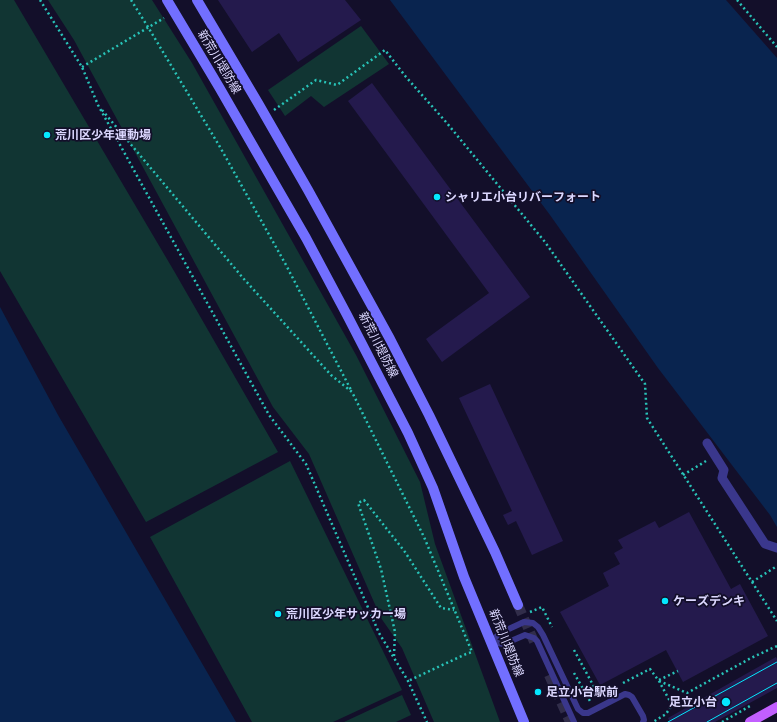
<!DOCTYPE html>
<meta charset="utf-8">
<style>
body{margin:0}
canvas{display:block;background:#130f2a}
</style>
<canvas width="777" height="722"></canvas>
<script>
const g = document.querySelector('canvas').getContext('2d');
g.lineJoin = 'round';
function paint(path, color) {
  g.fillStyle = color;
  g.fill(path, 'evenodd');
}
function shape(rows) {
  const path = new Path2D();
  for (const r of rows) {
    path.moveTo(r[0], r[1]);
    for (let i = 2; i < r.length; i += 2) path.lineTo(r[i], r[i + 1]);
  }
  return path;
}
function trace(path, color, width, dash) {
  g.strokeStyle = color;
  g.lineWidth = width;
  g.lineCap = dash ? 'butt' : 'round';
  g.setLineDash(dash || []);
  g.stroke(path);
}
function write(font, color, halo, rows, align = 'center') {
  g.font = font + ' Montserrat,"Noto Sans JP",sans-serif';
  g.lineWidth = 3.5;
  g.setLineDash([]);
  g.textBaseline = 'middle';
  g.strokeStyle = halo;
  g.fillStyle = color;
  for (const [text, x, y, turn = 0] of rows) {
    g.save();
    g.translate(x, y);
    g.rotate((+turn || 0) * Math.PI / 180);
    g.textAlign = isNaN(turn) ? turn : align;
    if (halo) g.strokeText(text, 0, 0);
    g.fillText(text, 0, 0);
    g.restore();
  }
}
paint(shape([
 [0,0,14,0,174,271,278,452,146,522,0,271],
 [48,0,152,0,192,63,356,355,420,482,435,544,500,722,434,722,402,648,381,618,309,454,273,407,74,40],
 [361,26,389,64,324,107,311,96,285,116,268,90],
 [290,461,402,690,333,722,252,722,150,537],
 [402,695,411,715,396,722,344,722]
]), '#113533');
paint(shape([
 [390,0,726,0,777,58,777,527,770,515,658,368,550,215],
 [0,307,58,415,236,722,0,722]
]), '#09244f');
paint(shape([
 [218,0,345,0,361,20,298,62,279,33,252,52],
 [372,83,530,297,442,362,426,339,489,293,348,101],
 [490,384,563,541,532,555,516,521,508,525,503,515,512,511,459,398],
 [689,512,731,589,740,584,768,636,683,682,666,650,600,685,560,612,609,586,603,573,620,564,614,553,623,548,618,540,655,521,659,528],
 [776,657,777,659,777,688,715,722,670,722,668,718]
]), '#241a4d');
trace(shape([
 [518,605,536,646],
 [549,675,570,722]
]), '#312d4a', 10, [10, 5]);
trace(shape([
 [40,0,82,67,98,105,269,415,306,464,379,633,408,681,427,722],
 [131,0,148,27,220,147,286,265,351,390],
 [737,0,777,47],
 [82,67,164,18],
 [102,110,243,278,331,375,352,392,424,537,472,652,466,654,408,681],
 [274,110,316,80,337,85,385,50,406,77,446,122,545,242,645,384,647,418,777,621],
 [683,475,706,461],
 [752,582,777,566],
 [530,612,542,607,552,627],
 [574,650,599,696],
 [394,656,395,632,381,569,358,503,364,500,405,552,441,608,454,610],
 [574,673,590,701],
 [659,680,678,671],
 [659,681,687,693,751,658,777,646],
 [623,683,650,669,659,681,672,705,666,714,653,722],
 [672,705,680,707],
 [722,722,750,706]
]), '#28c3b8', 2.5, [2, 3]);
trace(shape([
 [491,642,500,633,524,622,533,623,538,627,543,635,578,709,583,713,588,713,625,694,629,695,632,697,643,716,644,720,643,722],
 [491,642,504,644,525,635,534,638,537,641,574,722]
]), '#3a378c', 6);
trace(shape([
 [707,443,724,470,722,478,765,544,777,548]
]), '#3a378c', 9);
trace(shape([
 [167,0,219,87,306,238,347,315,408,433,433,488,464,577,524,722],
 [197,0,258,103,308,190,390,339,429,415,495,552,518,605]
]), '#726fff', 10);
trace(shape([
 [750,722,777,707]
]), '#c25fff', 10);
trace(shape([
 [668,722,777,662],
 [707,722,777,683]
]), '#04e8ff', 1);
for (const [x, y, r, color] of [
 [47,135,4,"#04e8ff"],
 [437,197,4,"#04e8ff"],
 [665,601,4,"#04e8ff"],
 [278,614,4,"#04e8ff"],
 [538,692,4,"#04e8ff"],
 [726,702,5,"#04e8ff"]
]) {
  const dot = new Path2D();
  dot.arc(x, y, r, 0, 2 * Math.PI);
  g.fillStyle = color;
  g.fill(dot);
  trace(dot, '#130f2a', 1.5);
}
write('12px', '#dcd8ff', '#130f2a', [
 ["新荒川堤防線",219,62,59],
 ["新荒川堤防線",378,345,63],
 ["新荒川堤防線",506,643,68]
]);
write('bold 12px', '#dcd8ff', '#130f2a', [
 ["荒川区少年運動場",55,135],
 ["シャリエ小台リバーフォート",445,197],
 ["ケーズデンキ",673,601],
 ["荒川区少年サッカー場",286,614],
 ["足立小台駅前",546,692],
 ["足立小台",717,702,"right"]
], 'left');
</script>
